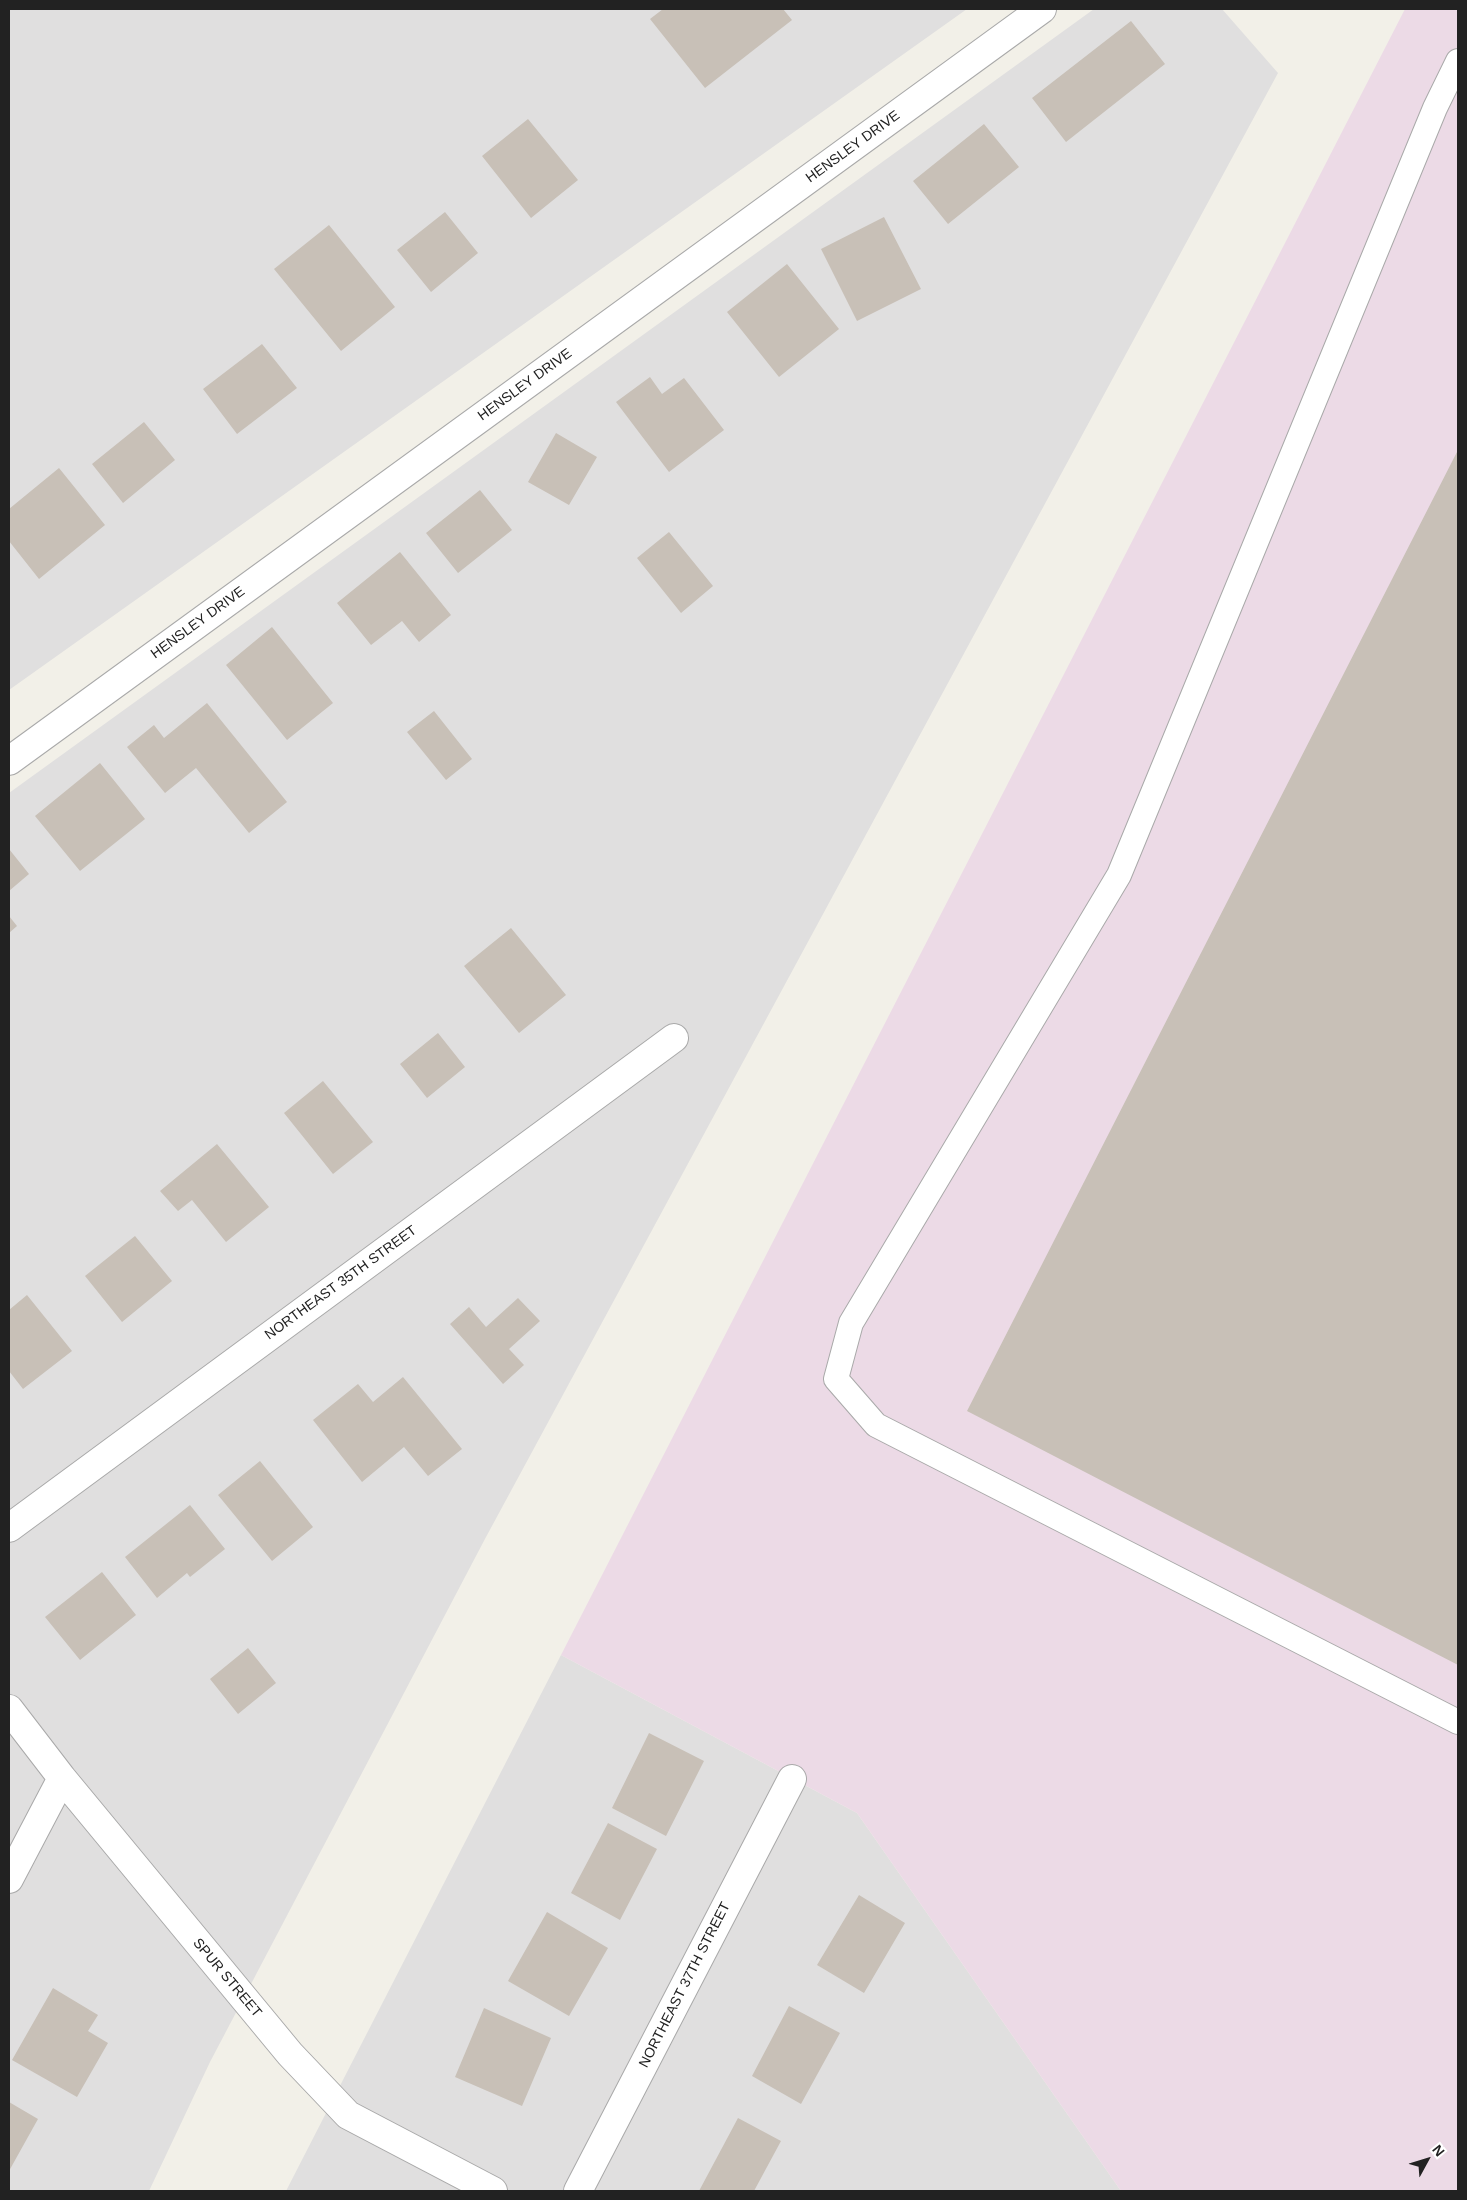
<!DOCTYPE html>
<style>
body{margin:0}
#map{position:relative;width:1467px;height:2200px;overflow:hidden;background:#f2f0e8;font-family:Helvetica,sans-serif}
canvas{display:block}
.frame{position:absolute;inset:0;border:10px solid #222;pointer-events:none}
.north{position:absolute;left:1402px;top:2135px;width:50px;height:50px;-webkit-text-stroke:4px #fff;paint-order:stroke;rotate:51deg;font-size:14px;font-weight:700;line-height:20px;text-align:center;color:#222}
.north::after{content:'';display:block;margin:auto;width:18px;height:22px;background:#222;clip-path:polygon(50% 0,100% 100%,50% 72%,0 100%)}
</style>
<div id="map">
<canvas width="1467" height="2200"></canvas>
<div class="frame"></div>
<div class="north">N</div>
</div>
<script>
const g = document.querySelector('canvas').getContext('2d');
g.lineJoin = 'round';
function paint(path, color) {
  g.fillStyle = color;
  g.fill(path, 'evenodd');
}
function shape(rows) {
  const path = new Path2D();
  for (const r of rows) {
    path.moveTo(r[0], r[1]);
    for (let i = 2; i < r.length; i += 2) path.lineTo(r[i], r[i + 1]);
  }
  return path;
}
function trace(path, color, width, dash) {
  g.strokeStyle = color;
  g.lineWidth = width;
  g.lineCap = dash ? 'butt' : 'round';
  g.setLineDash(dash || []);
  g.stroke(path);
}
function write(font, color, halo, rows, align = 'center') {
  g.font = font + ' Helvetica,sans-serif';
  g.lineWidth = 4;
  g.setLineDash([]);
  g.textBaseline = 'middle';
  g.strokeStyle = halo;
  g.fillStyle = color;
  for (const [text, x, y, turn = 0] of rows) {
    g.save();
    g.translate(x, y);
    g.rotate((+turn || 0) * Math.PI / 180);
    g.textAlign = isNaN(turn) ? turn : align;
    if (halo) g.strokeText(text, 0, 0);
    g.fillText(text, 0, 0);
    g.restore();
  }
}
paint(shape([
 [9,9,967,9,9,690],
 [1094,9,1222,9,1278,73,486,1537,210,2062,149,2191,9,2191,9,793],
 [561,1655,857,1813,1121,2191,286,2191]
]), '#e0dfdf');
paint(shape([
 [1405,9,1458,9,1458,2191,1121,2191,857,1813,561,1655]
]), '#ecdae6');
paint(shape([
 [663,9,783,9,792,20,705,88,650,19],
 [1131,21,1165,64,1066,142,1032,98],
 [528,119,578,180,531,218,482,156],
 [984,124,1019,167,948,224,913,181],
 [445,212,478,253,431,292,397,250],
 [884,217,921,289,857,321,821,249],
 [329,225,395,307,341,351,274,269],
 [787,264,839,329,779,377,727,312],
 [262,344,297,388,237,434,203,389],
 [650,377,662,394,684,378,724,430,669,472,616,402],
 [144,422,175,460,123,503,92,464],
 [556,433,597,457,569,505,528,482],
 [1458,450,1458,1665,967,1411],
 [59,468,105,525,39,579,9,541,9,509],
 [480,490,512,530,458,573,426,533],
 [669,532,713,586,681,613,637,558],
 [400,552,451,615,419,642,402,621,371,645,337,603],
 [272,627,333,703,287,740,226,665],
 [207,703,287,802,249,833,196,768,165,793,127,747,154,725,164,738],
 [434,711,472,759,446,780,407,732],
 [100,763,145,819,80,871,35,816],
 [9,849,29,874,9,891],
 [9,916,17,926,9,933],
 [511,928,566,995,519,1033,464,966],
 [438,1033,465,1067,427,1098,400,1064],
 [323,1081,373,1142,333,1174,284,1113],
 [217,1144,269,1207,226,1242,192,1200,178,1211,160,1191],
 [135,1236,172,1281,122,1322,85,1276],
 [27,1295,72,1351,23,1389,9,1371,9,1310],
 [518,1298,540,1321,509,1349,524,1365,503,1384,450,1324,469,1307,486,1327],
 [403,1377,462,1449,428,1476,404,1447,362,1482,313,1420,358,1384,373,1402],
 [260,1461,313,1527,272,1561,218,1495],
 [190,1505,225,1549,190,1577,187,1573,157,1598,125,1557],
 [102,1572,136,1615,80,1660,45,1617],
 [248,1648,276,1683,238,1714,210,1679],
 [649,1733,704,1761,666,1836,612,1808],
 [608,1823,657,1849,620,1920,571,1893],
 [859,1895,905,1923,864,1993,817,1965],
 [547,1912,608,1948,569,2016,508,1981],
 [53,1988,98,2015,88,2031,108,2043,77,2097,12,2060],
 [789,2006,840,2033,801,2104,752,2076],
 [484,2008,551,2038,522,2106,455,2077],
 [9,2102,38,2119,9,2171],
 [738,2118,781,2141,754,2191,699,2191]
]), '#c8c0b7');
const lane = shape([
 [1458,61,1435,108,1119,875,851,1323,836,1379,876,1425,1458,1722]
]);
const street = shape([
 [9,761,1042,9],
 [9,1528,674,1038],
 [9,1709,62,1778,290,2054,348,2115,493,2191],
 [9,1879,62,1778],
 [578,2191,792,1779]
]);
trace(lane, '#a9a9a9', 26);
trace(street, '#a9a9a9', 30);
trace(lane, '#fff', 24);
trace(street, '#fff', 28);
write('14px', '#222', '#fff', [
 ["HENSLEY DRIVE",853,147,-36],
 ["HENSLEY DRIVE",525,385,-36],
 ["HENSLEY DRIVE",198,623,-36],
 ["NORTHEAST 35TH STREET",341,1283,-36],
 ["SPUR STREET",227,1978,50],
 ["NORTHEAST 37TH STREET",685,1985,-63]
]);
</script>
